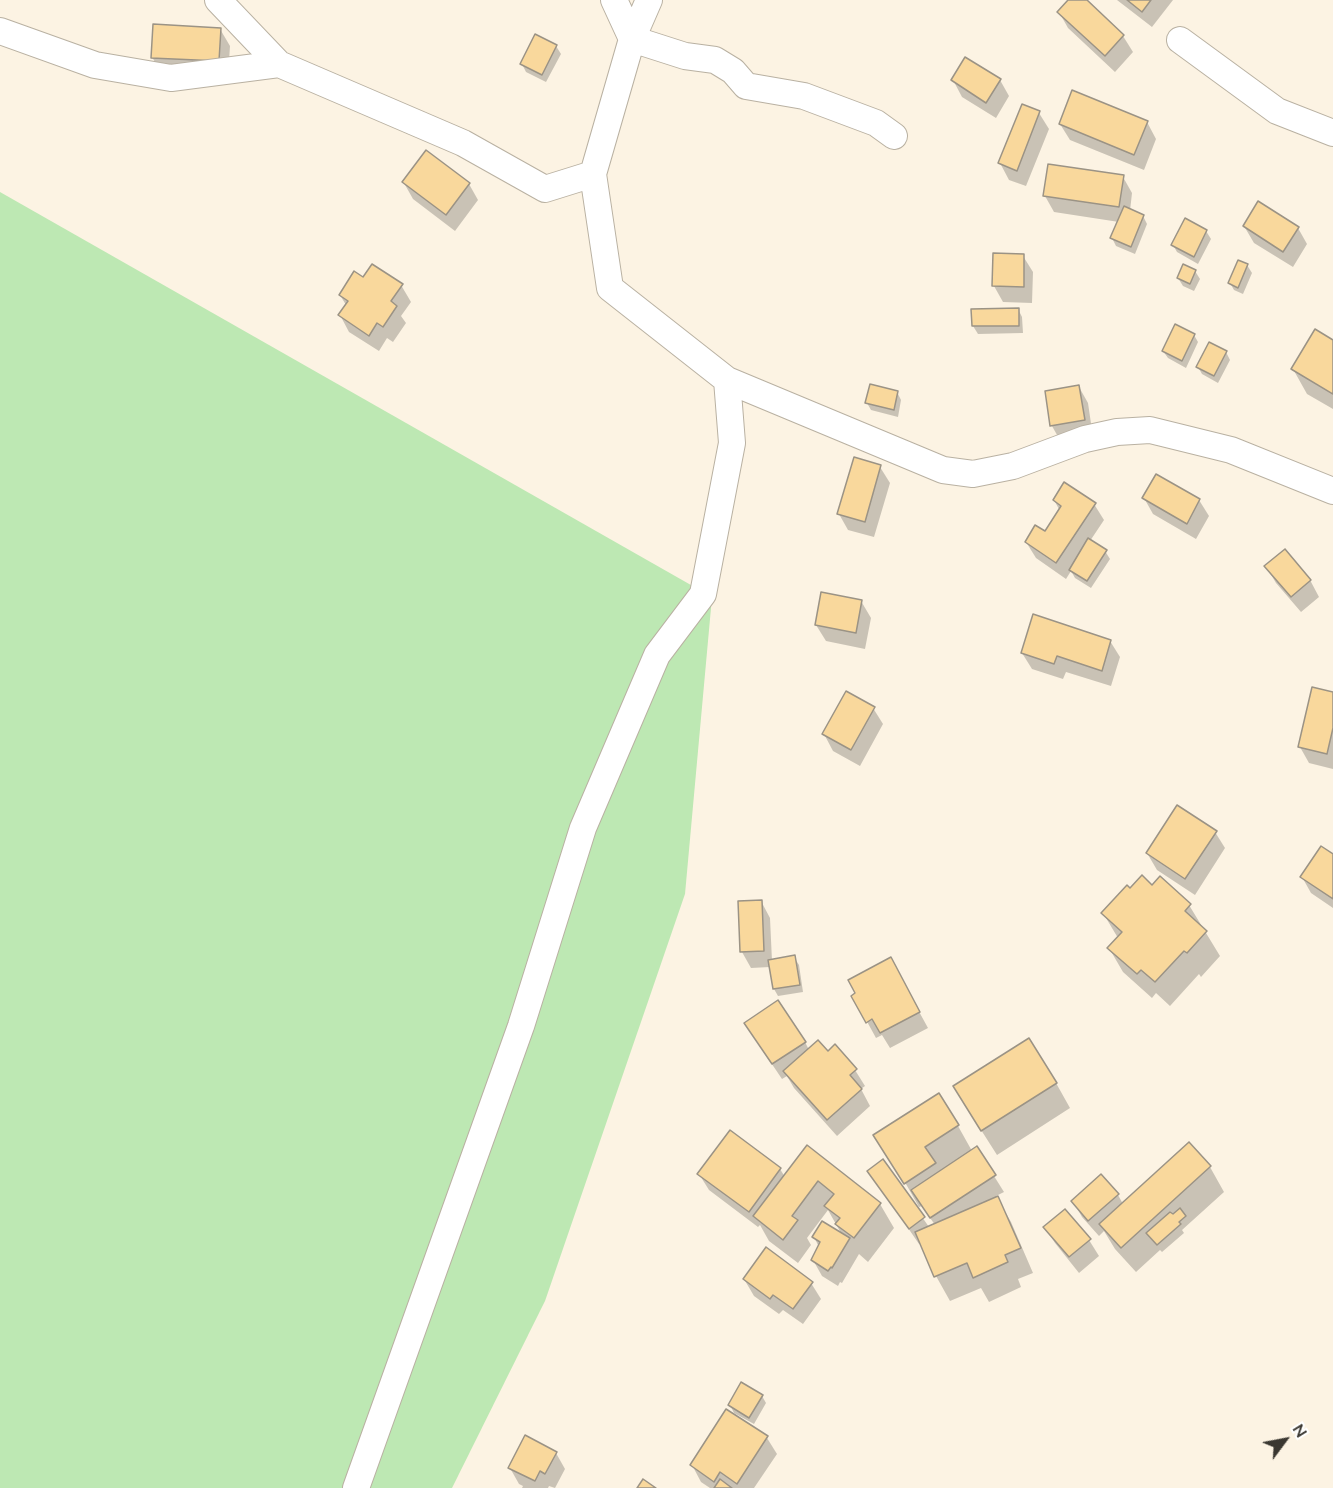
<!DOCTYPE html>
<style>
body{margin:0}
#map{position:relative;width:1333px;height:1488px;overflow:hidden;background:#fcf3e3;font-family:Mulish,sans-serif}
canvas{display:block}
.north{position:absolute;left:1255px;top:1410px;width:60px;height:60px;-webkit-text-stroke:4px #fff;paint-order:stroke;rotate:58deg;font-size:16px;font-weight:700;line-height:24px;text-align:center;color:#3a3731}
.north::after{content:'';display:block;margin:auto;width:21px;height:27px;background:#3a3731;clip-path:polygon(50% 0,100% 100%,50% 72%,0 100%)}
</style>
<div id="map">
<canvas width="1333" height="1488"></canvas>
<div class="north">N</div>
</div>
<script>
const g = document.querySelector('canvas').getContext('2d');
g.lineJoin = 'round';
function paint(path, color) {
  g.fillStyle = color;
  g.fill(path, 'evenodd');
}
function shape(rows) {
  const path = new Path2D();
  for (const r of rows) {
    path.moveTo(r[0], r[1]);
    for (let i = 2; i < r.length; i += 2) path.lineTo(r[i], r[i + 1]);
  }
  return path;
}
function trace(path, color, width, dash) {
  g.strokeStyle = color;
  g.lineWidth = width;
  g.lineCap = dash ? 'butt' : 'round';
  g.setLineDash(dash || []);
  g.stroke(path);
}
paint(shape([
 [0,192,712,597,685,894,545,1301,452,1488,0,1488]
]), '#bde8b3');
paint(shape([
 [1070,0,1085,0,1123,36,1133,52,1115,72,1068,28,1059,12],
 [1117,0,1173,0,1152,27],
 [220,29,230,46,228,77,162,74,152,57],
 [556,46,561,54,546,82,526,72,522,64],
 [953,80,1000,80,1009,96,996,118,962,97],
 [1039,113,1049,129,1026,186,1009,180,1000,163],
 [1147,122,1156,139,1144,170,1070,140,1060,124],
 [1123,177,1132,193,1130,211,1143,216,1147,224,1135,254,1116,246,1112,238,1119,222,1054,212,1045,196],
 [404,183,469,184,478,200,455,231,413,199],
 [1186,220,1206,231,1211,239,1198,264,1177,252,1173,245],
 [1244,226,1298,228,1307,244,1293,267,1254,243],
 [1023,256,1033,272,1032,303,1003,302,994,286],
 [1247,265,1252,273,1243,294,1234,290,1230,283],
 [1195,271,1200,279,1194,291,1183,286,1178,278],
 [364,279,401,285,411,302,401,316,406,323,393,342,387,338,379,351,349,332,340,315,346,305,340,295],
 [1018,309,1022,317,1023,333,978,334,973,326],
 [1194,335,1198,342,1186,368,1168,358,1163,351],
 [1333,341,1333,409,1307,394,1293,369],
 [1226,352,1230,360,1218,383,1202,374,1198,367],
 [1079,387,1088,403,1093,437,1061,442,1052,426],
 [897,392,901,400,898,417,871,410,867,403],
 [880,467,890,483,874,537,848,530,839,514],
 [1144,498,1199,500,1209,516,1196,539,1153,514],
 [1054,500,1094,504,1104,520,1090,541,1105,551,1110,559,1091,588,1075,578,1071,571,1066,579,1036,558,1026,542,1046,534,1060,511],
 [1266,566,1310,580,1319,597,1301,612,1276,583],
 [861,601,871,618,865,649,826,641,816,625],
 [1110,641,1120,657,1111,686,1066,672,1063,679,1032,669,1022,653],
 [1333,694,1333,769,1309,763,1300,747],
 [873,708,883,724,860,766,833,751,824,734],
 [1215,832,1225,848,1195,895,1157,870,1147,853],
 [1333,856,1333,908,1311,893,1302,877],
 [1152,887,1189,905,1220,956,1201,977,1199,974,1170,1006,1156,993,1152,998,1123,972,1109,948,1118,938,1103,913,1130,890],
 [761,901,770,918,772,961,794,957,799,965,803,992,778,996,774,989,770,967,751,968,742,952],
 [899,975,928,1028,890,1048,882,1035,876,1038,853,996],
 [755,1039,805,1042,809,1050,827,1053,855,1070,865,1086,861,1089,870,1106,837,1136,794,1088,787,1076,782,1079],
 [1056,1083,1070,1108,997,1155,969,1111],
 [958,1126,972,1151,994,1176,1004,1192,996,1196,1011,1222,1033,1273,1018,1279,1021,1287,989,1302,981,1288,950,1301,936,1276,921,1243,919,1244,869,1171,883,1161,929,1227,935,1225,922,1206,919,1207,902,1177,889,1160],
 [1189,1144,1210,1167,1224,1192,1182,1230,1184,1233,1162,1252,1160,1250,1136,1272,1115,1249,1104,1231,1099,1236,1082,1217,1073,1201,1118,1195,1123,1204],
 [807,1147,880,1204,894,1228,868,1262,859,1254,842,1283,840,1282,838,1286,822,1276,813,1260,819,1247,814,1237,842,1235,828,1210,807,1238,811,1245,798,1263,769,1241,760,1225,758,1227,709,1190,699,1174,780,1169,785,1177],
 [1045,1227,1089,1240,1099,1256,1079,1273,1055,1243],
 [744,1279,811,1283,821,1299,803,1324,783,1310,779,1314,754,1296],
 [762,1396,766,1403,754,1424,734,1413,730,1405],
 [726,1411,767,1438,777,1454,754,1488,710,1488,701,1482,692,1465],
 [556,1453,565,1469,555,1488,549,1486,548,1488,522,1488,523,1486,519,1484,510,1468]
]), '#0003');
const building = shape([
 [1068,0,1087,0,1124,35,1105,56,1057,12,1068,0],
 [1127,0,1151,0,1142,12,1127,0],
 [153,24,221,28,219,61,151,58,153,24],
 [535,34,557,45,542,75,520,64,535,34],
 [965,57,1001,79,986,103,951,80,965,57],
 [1072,90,1148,121,1134,155,1059,124,1072,90],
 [1022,104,1040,111,1017,171,998,163,1022,104],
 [426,150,470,183,446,215,402,182,426,150],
 [1048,164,1124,175,1119,207,1043,196,1048,164],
 [1258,201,1299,227,1283,252,1243,226,1258,201],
 [1124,206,1144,215,1131,247,1110,238,1124,206],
 [1185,218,1207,230,1194,257,1171,245,1185,218],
 [993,253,1024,254,1024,287,992,286,993,253],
 [1238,260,1248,264,1238,288,1228,283,1238,260],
 [372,264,403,284,391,301,397,306,383,327,377,323,369,336,338,315,348,301,339,295,354,271,363,277,372,264],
 [1183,264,1196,270,1190,284,1177,278,1183,264],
 [1019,308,1019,326,972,326,971,309,1019,308],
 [1175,324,1195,334,1182,361,1162,351,1175,324],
 [1315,329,1333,340,1333,394,1291,369,1315,329],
 [1209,342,1227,351,1214,376,1196,367,1209,342],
 [870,384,898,391,894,410,865,403,870,384],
 [1079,385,1085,420,1050,426,1045,391,1079,385],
 [854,457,881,465,865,522,837,514,854,457],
 [1156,474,1200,499,1187,524,1142,498,1156,474],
 [1064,482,1096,503,1056,563,1025,542,1035,525,1045,531,1061,506,1053,500,1064,482],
 [1088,538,1107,550,1087,581,1069,570,1088,538],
 [1285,549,1311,580,1291,597,1264,566,1285,549],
 [821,592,862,600,856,633,815,625,821,592],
 [1033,614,1111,640,1102,671,1057,656,1054,664,1021,653,1033,614],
 [1312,687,1333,692,1333,728,1327,754,1298,747,1312,687],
 [846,691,875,707,851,750,822,734,846,691],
 [1177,805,1217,831,1185,879,1146,853,1177,805],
 [1321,846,1333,854,1333,899,1300,877,1321,846],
 [1142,875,1152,885,1160,876,1191,904,1185,911,1207,931,1187,953,1184,951,1155,982,1141,970,1137,974,1107,948,1122,932,1101,913,1127,885,1130,888,1142,875],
 [762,900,764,951,740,952,738,901,762,900],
 [795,955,800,985,773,989,768,960,795,955],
 [891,957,920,1012,880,1033,872,1019,866,1023,851,996,855,993,848,980,891,957],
 [778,1000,806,1042,772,1064,744,1023,778,1000],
 [1029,1038,1057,1083,981,1131,953,1086,1029,1038],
 [818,1040,828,1051,835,1044,857,1069,850,1075,862,1089,827,1120,783,1071,818,1040],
 [939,1093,959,1125,925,1147,936,1163,904,1184,873,1135,939,1093],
 [730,1130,781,1168,749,1212,697,1174,730,1130],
 [1189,1142,1211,1166,1121,1248,1099,1224,1189,1142],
 [807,1145,881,1203,854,1238,835,1224,840,1218,824,1206,834,1194,818,1181,792,1216,798,1220,783,1240,753,1216,807,1145],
 [977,1146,996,1175,930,1218,911,1190,977,1146],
 [883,1159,925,1217,909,1229,867,1171,883,1159],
 [1101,1174,1119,1194,1088,1221,1071,1201,1101,1174],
 [998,1196,1021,1248,1005,1255,1008,1262,973,1278,967,1263,934,1277,915,1232,998,1196],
 [1180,1208,1186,1216,1179,1222,1181,1224,1157,1245,1146,1233,1170,1212,1173,1214,1180,1208],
 [1065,1209,1091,1239,1069,1257,1043,1227,1065,1209],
 [822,1221,850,1238,832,1268,831,1267,828,1271,811,1260,820,1242,812,1237,822,1221],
 [766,1247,813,1282,793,1309,773,1295,770,1299,743,1279,766,1247],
 [741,1382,763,1395,749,1418,728,1405,741,1382],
 [726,1409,768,1436,737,1484,720,1472,714,1482,690,1465,726,1409],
 [525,1435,557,1452,545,1474,540,1471,535,1481,508,1468,525,1435],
 [643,1479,656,1488,637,1488,643,1479],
 [720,1479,732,1488,714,1488,720,1479]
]);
paint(building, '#f9d89c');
trace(building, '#9b9385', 1.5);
const street = shape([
 [218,0,279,64],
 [614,0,632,39,685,56,715,60,733,71,746,86,804,96,876,123,894,136],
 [649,0,632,39,593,174,610,288,727,380,943,470,973,474,1013,466,1085,439,1117,432,1150,430,1231,450,1333,491],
 [0,31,95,65,171,78,279,64,463,143,545,189,593,174],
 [1180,40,1277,111,1333,133],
 [356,1488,521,1026,583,828,657,655,703,594,732,443,727,380]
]);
trace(street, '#b9b1a2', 28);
trace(street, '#fff', 26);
</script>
